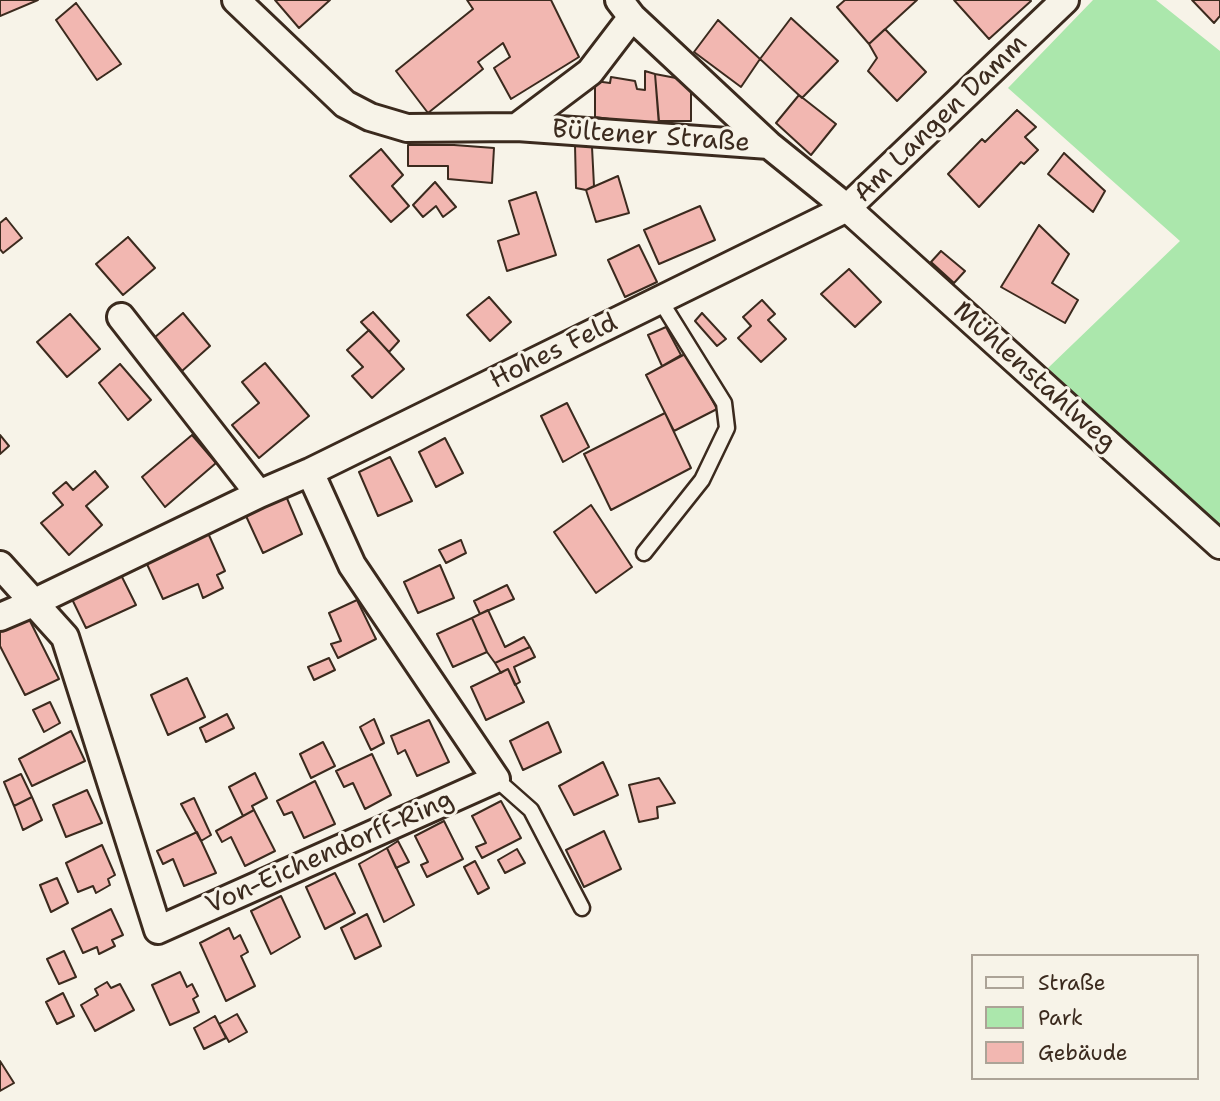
<!DOCTYPE html>
<meta charset="utf-8">
<style>
body{margin:0}
#map{position:relative;width:1220px;height:1101px;overflow:hidden;background:#f7f3e8;font-family:"Shantell Sans",sans-serif}
canvas{display:block}
.legend{position:absolute;left:971px;top:954px;width:228px;height:126px;box-sizing:border-box;background:#f7f3e8;border:2px solid #aca397;margin:0;padding:9px 12px;list-style:none;font-size:21px;color:#3b2a1e}
.legend li{display:flex;align-items:center;gap:14px;height:35px}
.legend b{width:35px;border:2px solid #aca397}
</style>
<div id="map">
<canvas width="1220" height="1101"></canvas>
<ul class="legend">
<li><b style="height:9px;background:#f7f3e8"></b>Straße</li>
<li><b style="height:19px;background:#abe7ac"></b>Park</li>
<li><b style="height:19px;background:#f2b7b1"></b>Gebäude</li>
</ul>
</div>
<script>
const g = document.querySelector('canvas').getContext('2d');
g.lineJoin = 'round';
function paint(path, color) {
  g.fillStyle = color;
  g.fill(path, 'evenodd');
}
function shape(rows) {
  const path = new Path2D();
  for (const r of rows) {
    path.moveTo(r[0], r[1]);
    for (let i = 2; i < r.length; i += 2) path.lineTo(r[i], r[i + 1]);
  }
  return path;
}
function trace(path, color, width, dash) {
  g.strokeStyle = color;
  g.lineWidth = width;
  g.lineCap = dash ? 'butt' : 'round';
  g.setLineDash(dash || []);
  g.stroke(path);
}
function write(font, color, halo, rows, align = 'center') {
  g.font = font + ' "Shantell Sans",sans-serif';
  g.lineWidth = 6;
  g.setLineDash([]);
  g.textBaseline = 'middle';
  g.strokeStyle = halo;
  g.fillStyle = color;
  for (const [text, x, y, turn = 0] of rows) {
    g.save();
    g.translate(x, y);
    g.rotate((+turn || 0) * Math.PI / 180);
    g.textAlign = isNaN(turn) ? turn : align;
    if (halo) g.strokeText(text, 0, 0);
    g.fillText(text, 0, 0);
    g.restore();
  }
}
paint(shape([
 [1093,0,1156,0,1220,51,1220,529,1048,368,1180,241,1008,88]
]), '#abe7ac');
const building = shape([
 [0,0,38,0,0,16,0,0],
 [275,0,330,0,299,28,275,0],
 [467,0,551,0,579,57,511,99,494,68,510,57,503,43,478,62,483,69,428,113,396,71,473,9,467,0],
 [845,0,917,0,869,44,837,7,845,0],
 [954,0,1030,0,1031,1,989,39,954,0],
 [1192,0,1220,0,1220,16,1214,23,1192,0],
 [76,3,121,64,97,80,56,20,76,3],
 [791,18,838,61,802,98,760,59,791,18],
 [718,20,760,59,741,87,694,52,718,20],
 [885,29,926,72,897,101,868,71,877,58,869,44,885,29],
 [645,71,655,74,659,126,595,117,595,81,610,83,611,77,635,81,637,89,645,90,645,71],
 [655,74,676,78,691,89,691,121,659,121,655,74],
 [799,95,836,124,811,155,776,123,799,95],
 [1017,110,1036,127,1025,137,1038,150,1024,164,1021,162,979,207,948,174,982,139,985,142,1017,110],
 [408,145,454,145,494,148,492,183,448,179,448,166,408,166,408,145],
 [575,145,592,147,594,186,586,190,576,188,575,145],
 [381,149,403,175,392,186,409,206,391,222,350,176,381,149],
 [1064,153,1105,191,1093,212,1048,174,1064,153],
 [618,176,629,213,596,222,586,190,618,176],
 [435,182,456,207,443,217,436,206,423,217,413,205,435,182],
 [536,192,556,255,507,271,498,241,519,234,509,201,536,192],
 [700,206,715,240,659,264,644,230,700,206],
 [6,218,22,238,3,253,0,249,0,223,6,218],
 [1039,225,1069,254,1052,283,1078,300,1065,323,1001,287,1039,225],
 [128,237,155,268,123,295,96,264,128,237],
 [639,245,657,282,625,297,608,260,639,245],
 [941,251,965,271,954,283,931,262,941,251],
 [849,269,881,302,855,327,821,294,849,269],
 [489,297,511,322,490,341,467,315,489,297],
 [762,300,775,314,768,320,786,339,761,362,738,338,751,326,743,317,762,300],
 [373,312,399,341,389,352,361,322,373,312],
 [183,313,210,346,182,371,154,338,183,313],
 [702,313,726,339,717,346,695,321,702,313],
 [70,314,100,349,67,377,37,342,70,314],
 [666,327,681,355,662,366,648,335,666,327],
 [369,330,404,369,372,398,352,376,363,367,347,350,369,330],
 [687,353,717,409,674,431,646,375,687,353],
 [265,363,309,416,259,458,232,425,259,403,242,382,265,363],
 [120,364,151,400,128,420,99,383,120,364],
 [567,403,589,447,563,462,541,416,567,403],
 [665,413,691,468,611,510,584,454,665,413],
 [0,435,9,446,0,454,0,435],
 [192,435,216,463,165,507,142,477,192,435],
 [445,438,463,473,436,487,419,452,445,438],
 [390,457,412,501,378,516,359,472,390,457],
 [95,471,108,487,86,506,102,525,69,555,41,523,63,505,53,493,66,482,73,490,95,471],
 [286,496,302,534,263,553,246,516,286,496],
 [591,505,632,567,596,593,554,532,591,505],
 [208,533,225,571,217,575,223,588,203,598,198,584,163,599,146,562,208,533],
 [461,540,466,553,446,563,439,550,461,540],
 [440,565,454,598,418,613,404,582,440,565],
 [120,573,136,605,86,628,70,595,120,573],
 [507,585,514,599,480,614,474,601,507,585],
 [357,600,376,639,338,658,331,644,341,641,329,613,357,600],
 [488,610,505,647,524,637,530,647,495,663,487,652,472,618,488,610],
 [27,615,59,679,25,695,0,646,0,627,27,615],
 [472,618,487,652,453,667,437,634,472,618],
 [530,647,535,657,514,667,520,682,515,685,508,669,501,673,495,663,530,647],
 [329,658,335,670,314,680,308,667,329,658],
 [508,669,524,702,486,720,471,687,508,669],
 [187,678,205,717,168,735,151,695,187,678],
 [50,702,60,723,44,732,33,710,50,702],
 [227,714,234,728,206,742,200,728,227,714],
 [374,719,384,743,371,750,360,727,374,719],
 [429,720,449,762,417,776,405,750,398,754,391,736,429,720],
 [548,722,561,752,523,770,510,741,548,722],
 [71,731,85,761,32,786,19,759,71,731],
 [323,742,335,766,311,778,300,754,323,742],
 [372,754,391,795,365,809,353,783,344,787,336,771,372,754],
 [603,762,618,795,574,815,559,786,603,762],
 [255,773,267,798,252,806,254,810,243,816,229,787,255,773],
 [21,774,32,797,14,806,4,782,21,774],
 [659,778,675,803,657,807,658,818,639,822,629,785,659,778],
 [315,781,335,824,304,838,292,812,284,815,277,801,315,781],
 [87,790,102,823,66,837,53,805,87,790],
 [32,797,42,820,23,830,14,806,32,797],
 [194,798,211,835,201,841,181,804,194,798],
 [501,801,521,838,482,858,476,847,486,843,472,816,501,801],
 [254,810,275,851,245,866,231,837,222,842,216,831,254,810],
 [444,821,463,859,427,877,421,865,428,862,415,836,444,821],
 [604,831,621,869,584,887,566,850,604,831],
 [197,832,216,873,184,886,173,859,163,864,157,851,197,832],
 [398,841,409,862,396,868,387,848,398,841],
 [102,845,115,875,108,879,110,885,96,893,93,886,78,892,66,863,102,845],
 [387,848,414,905,384,922,359,864,387,848],
 [517,849,525,863,505,873,498,860,517,849],
 [475,861,489,888,478,894,464,867,475,861],
 [335,873,355,913,325,929,306,887,335,873],
 [57,878,68,903,51,912,40,885,57,878],
 [281,896,300,937,271,954,251,911,281,896],
 [111,909,123,935,112,940,115,946,99,954,97,947,83,953,72,929,111,909],
 [367,914,381,946,355,959,341,928,367,914],
 [229,928,234,939,240,935,248,952,241,956,255,986,226,1001,200,943,229,928],
 [64,951,76,977,59,984,47,959,64,951],
 [180,972,187,987,192,984,198,996,193,999,199,1012,170,1025,152,985,180,972],
 [107,982,111,988,120,984,134,1010,95,1031,81,1005,98,995,95,989,107,982],
 [63,993,74,1016,57,1024,46,1002,63,993],
 [237,1014,247,1032,229,1042,219,1024,237,1014],
 [215,1016,226,1038,204,1049,194,1028,215,1016],
 [0,1061,14,1083,0,1091,0,1061]
]);
paint(building, '#f2b7b1');
trace(building, '#3b2a1e', 2);
const service = shape([
 [644,553,702,480,727,428,724,403,660,300],
 [496,779,531,810,582,908]
]);
const minor = shape([
 [236,0,345,104,370,117,407,128,517,127,769,145],
 [619,0,632,17,769,145,847,208,1220,545],
 [517,127,590,72,632,17],
 [121,317,259,494],
 [0,565,65,637,158,930,496,779,352,565,310,472],
 [0,617,33,603,259,494,310,472,847,208,1065,0]
]);
trace(service, '#3b2a1e', 19);
trace(minor, '#3b2a1e', 32);
trace(service, '#f7f3e8', 14);
trace(minor, '#f7f3e8', 26);
write('26px', '#3b2a1e', '#f7f3e8', [
 ["Am Langen Damm",941,119,-44],
 ["Bültener Straße",651,137,4],
 ["Hohes Feld",554,352,-26],
 ["Mühlenstahlweg",1034,377,42],
 ["Von-Eichendorff-Ring",330,853,-24]
]);
</script>
